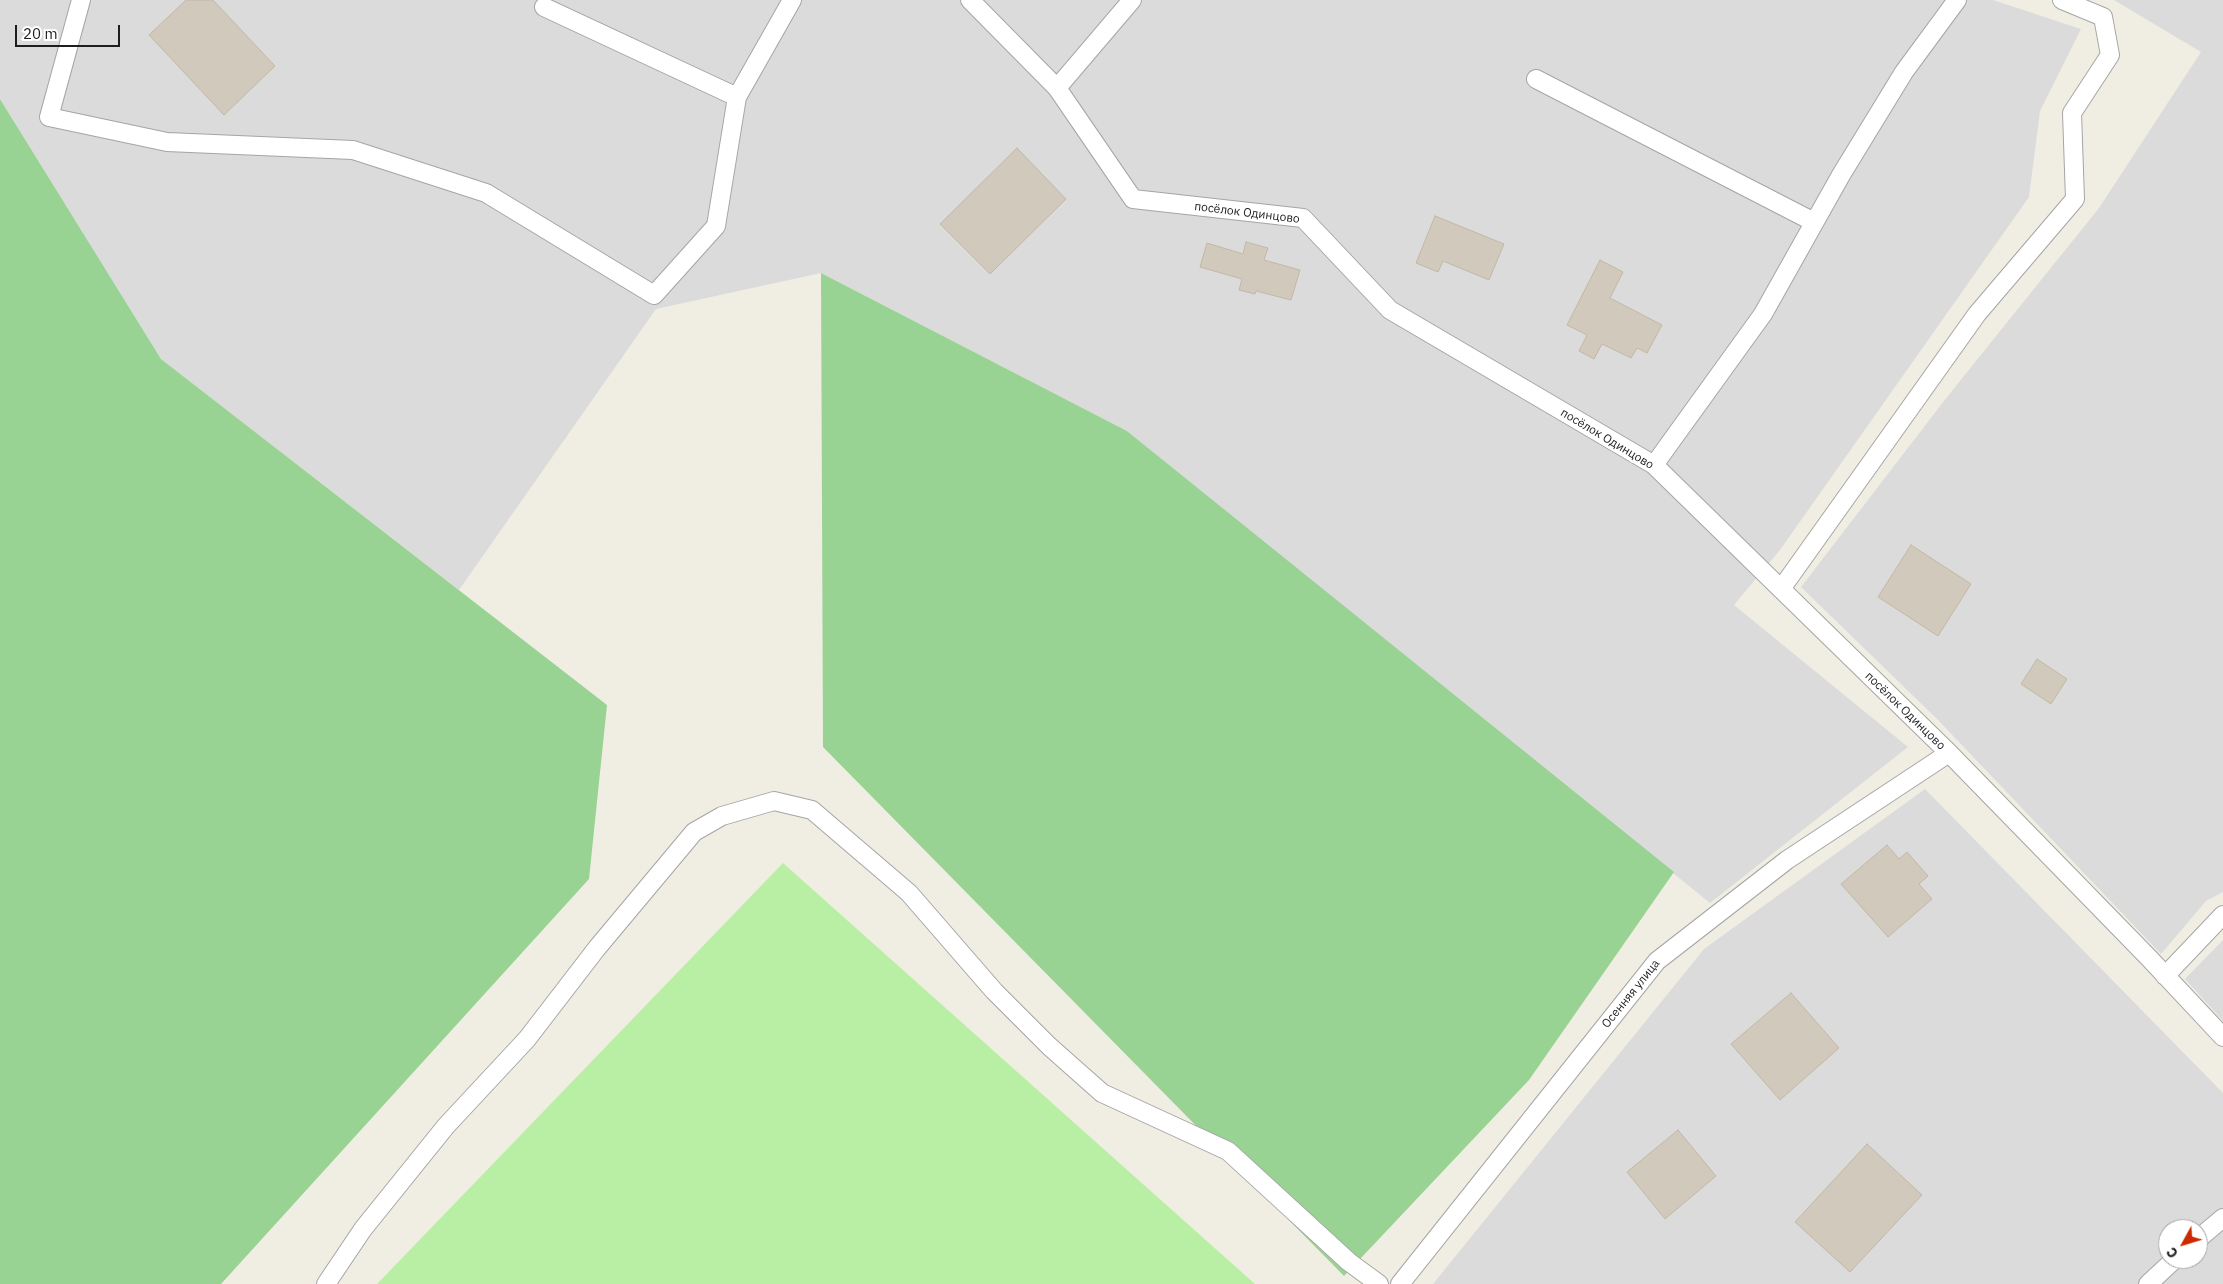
<!DOCTYPE html>
<meta charset="utf-8">
<style>
body{margin:0}
#map{position:relative;width:2223px;height:1284px;overflow:hidden;background:#f0eee3;font-family:"IBM Plex Sans",sans-serif}
canvas{display:block}
.north{position:absolute;left:2158px;top:1219px;width:50px;height:50px;box-sizing:border-box;background:#fff;border:1px solid #a5a5a5;border-radius:50%;rotate:231deg;font-size:14px;font-weight:700;line-height:20px;text-align:center;color:#1e1e1e}
.north::after{content:'';display:block;margin:auto;width:18px;height:22px;background:#cc2a00;clip-path:polygon(50% 0,100% 100%,50% 72%,0 100%)}
.scale{position:absolute;left:15px;top:25px;width:105px;height:22px;box-sizing:border-box;border:2px solid #1e1e1e;border-top:0;padding-left:6px;font-size:15px;line-height:18px;white-space:nowrap;color:#1e1e1e;-webkit-text-stroke:4px #fff;paint-order:stroke}
</style>
<div id="map">
<canvas width="2223" height="1284"></canvas>
<div class="north">С</div>
<div class="scale">20 m</div>
</div>
<script>
const g = document.querySelector('canvas').getContext('2d');
g.lineJoin = 'round';
function paint(path, color) {
  g.fillStyle = color;
  g.fill(path, 'evenodd');
}
function shape(rows) {
  const path = new Path2D();
  for (const r of rows) {
    path.moveTo(r[0], r[1]);
    for (let i = 2; i < r.length; i += 2) path.lineTo(r[i], r[i + 1]);
  }
  return path;
}
function trace(path, color, width, dash) {
  g.strokeStyle = color;
  g.lineWidth = width;
  g.lineCap = dash ? 'butt' : 'round';
  g.setLineDash(dash || []);
  g.stroke(path);
}
function write(font, color, halo, rows, align = 'center') {
  g.font = font + ' "IBM Plex Sans",sans-serif';
  g.lineWidth = 4.5;
  g.setLineDash([]);
  g.textBaseline = 'middle';
  g.strokeStyle = halo;
  g.fillStyle = color;
  for (const [text, x, y, turn = 0] of rows) {
    g.save();
    g.translate(x, y);
    g.rotate((+turn || 0) * Math.PI / 180);
    g.textAlign = isNaN(turn) ? turn : align;
    if (halo) g.strokeText(text, 0, 0);
    g.fillText(text, 0, 0);
    g.restore();
  }
}
paint(shape([
 [0,0,1993,0,2081,29,2040,111,2029,197,1780,550,1734,605,1908,747,1710,903,1127,431,821,273,656,309,459,590,161,359,0,99],
 [2114,0,2223,0,2223,892,2206,901,2161,954,1938,720,1801,587,1947,397,2099,208,2201,52],
 [1925,789,2223,1093,2223,1284,1433,1284,1704,949],
 [2168,1229,2198,1229,2198,1259,2168,1259],
 [2223,940,2223,1021,2185,979]
]), '#dcdbdb');
paint(shape([
 [783,863,1255,1284,377,1284]
]), '#b9efa4');
paint(shape([
 [0,99,161,359,607,705,589,879,221,1284,0,1284],
 [821,273,1127,431,1674,872,1529,1080,1344,1276,823,747]
]), '#99d394');
const building = shape([
 [186,0,213,0,275,66,224,115,149,35,186,0],
 [1017,148,1066,199,990,274,940,224,1017,148],
 [1435,216,1504,244,1489,280,1443,261,1438,272,1416,263,1435,216],
 [1246,242,1268,248,1264,260,1300,270,1291,300,1256,291,1255,294,1239,290,1242,279,1200,267,1207,243,1243,254,1246,242],
 [1600,260,1623,272,1610,298,1662,325,1647,353,1637,348,1631,358,1602,344,1594,359,1579,351,1587,335,1567,325,1600,260],
 [1911,545,1971,584,1938,636,1878,597,1911,545],
 [2037,659,2067,679,2051,704,2021,684,2037,659],
 [1887,845,1899,859,1907,852,1928,876,1919,884,1932,899,1888,937,1841,884,1887,845],
 [1791,993,1839,1048,1780,1100,1731,1044,1791,993],
 [1678,1130,1716,1176,1665,1219,1627,1172,1678,1130],
 [1867,1144,1922,1195,1850,1272,1795,1222,1867,1144]
]);
paint(building, '#d0c9bc');
trace(building, '#c3b8a4', 1);
const service = shape([
 [81,0,49,117,167,142,353,150,486,193,654,295,716,226,737,97,544,7],
 [970,0,1057,88],
 [1132,0,1057,88,1133,199,1303,218,1390,310,1654,465,1949,753,2149,958,2223,1037],
 [1536,79,1814,222],
 [737,97,792,0],
 [1654,465,1763,314,1841,175,1904,72,1957,0],
 [1781,589,1977,314,2075,199,2072,113,2110,55,2103,17,2062,0],
 [2165,976,2223,915],
 [2198,1239,2223,1218],
 [326,1284,363,1229,446,1126,527,1039,597,948,694,832,722,816,774,801,812,810,909,893,994,991,1049,1046,1102,1093,1228,1151,1349,1262,1379,1284],
 [1400,1284,1657,961,1787,860,1949,753],
 [2148,1284,2175,1259]
]);
trace(service, '#a5a5a5', 20);
trace(service, '#fff', 18);
write('12px', '#1e1e1e', '#fff', [
 ["посёлок Одинцово",1247,213,7],
 ["посёлок Одинцово",1607,439,31],
 ["посёлок Одинцово",1905,711,44],
 ["Осенняя улица",1631,994,-51]
]);
</script>
